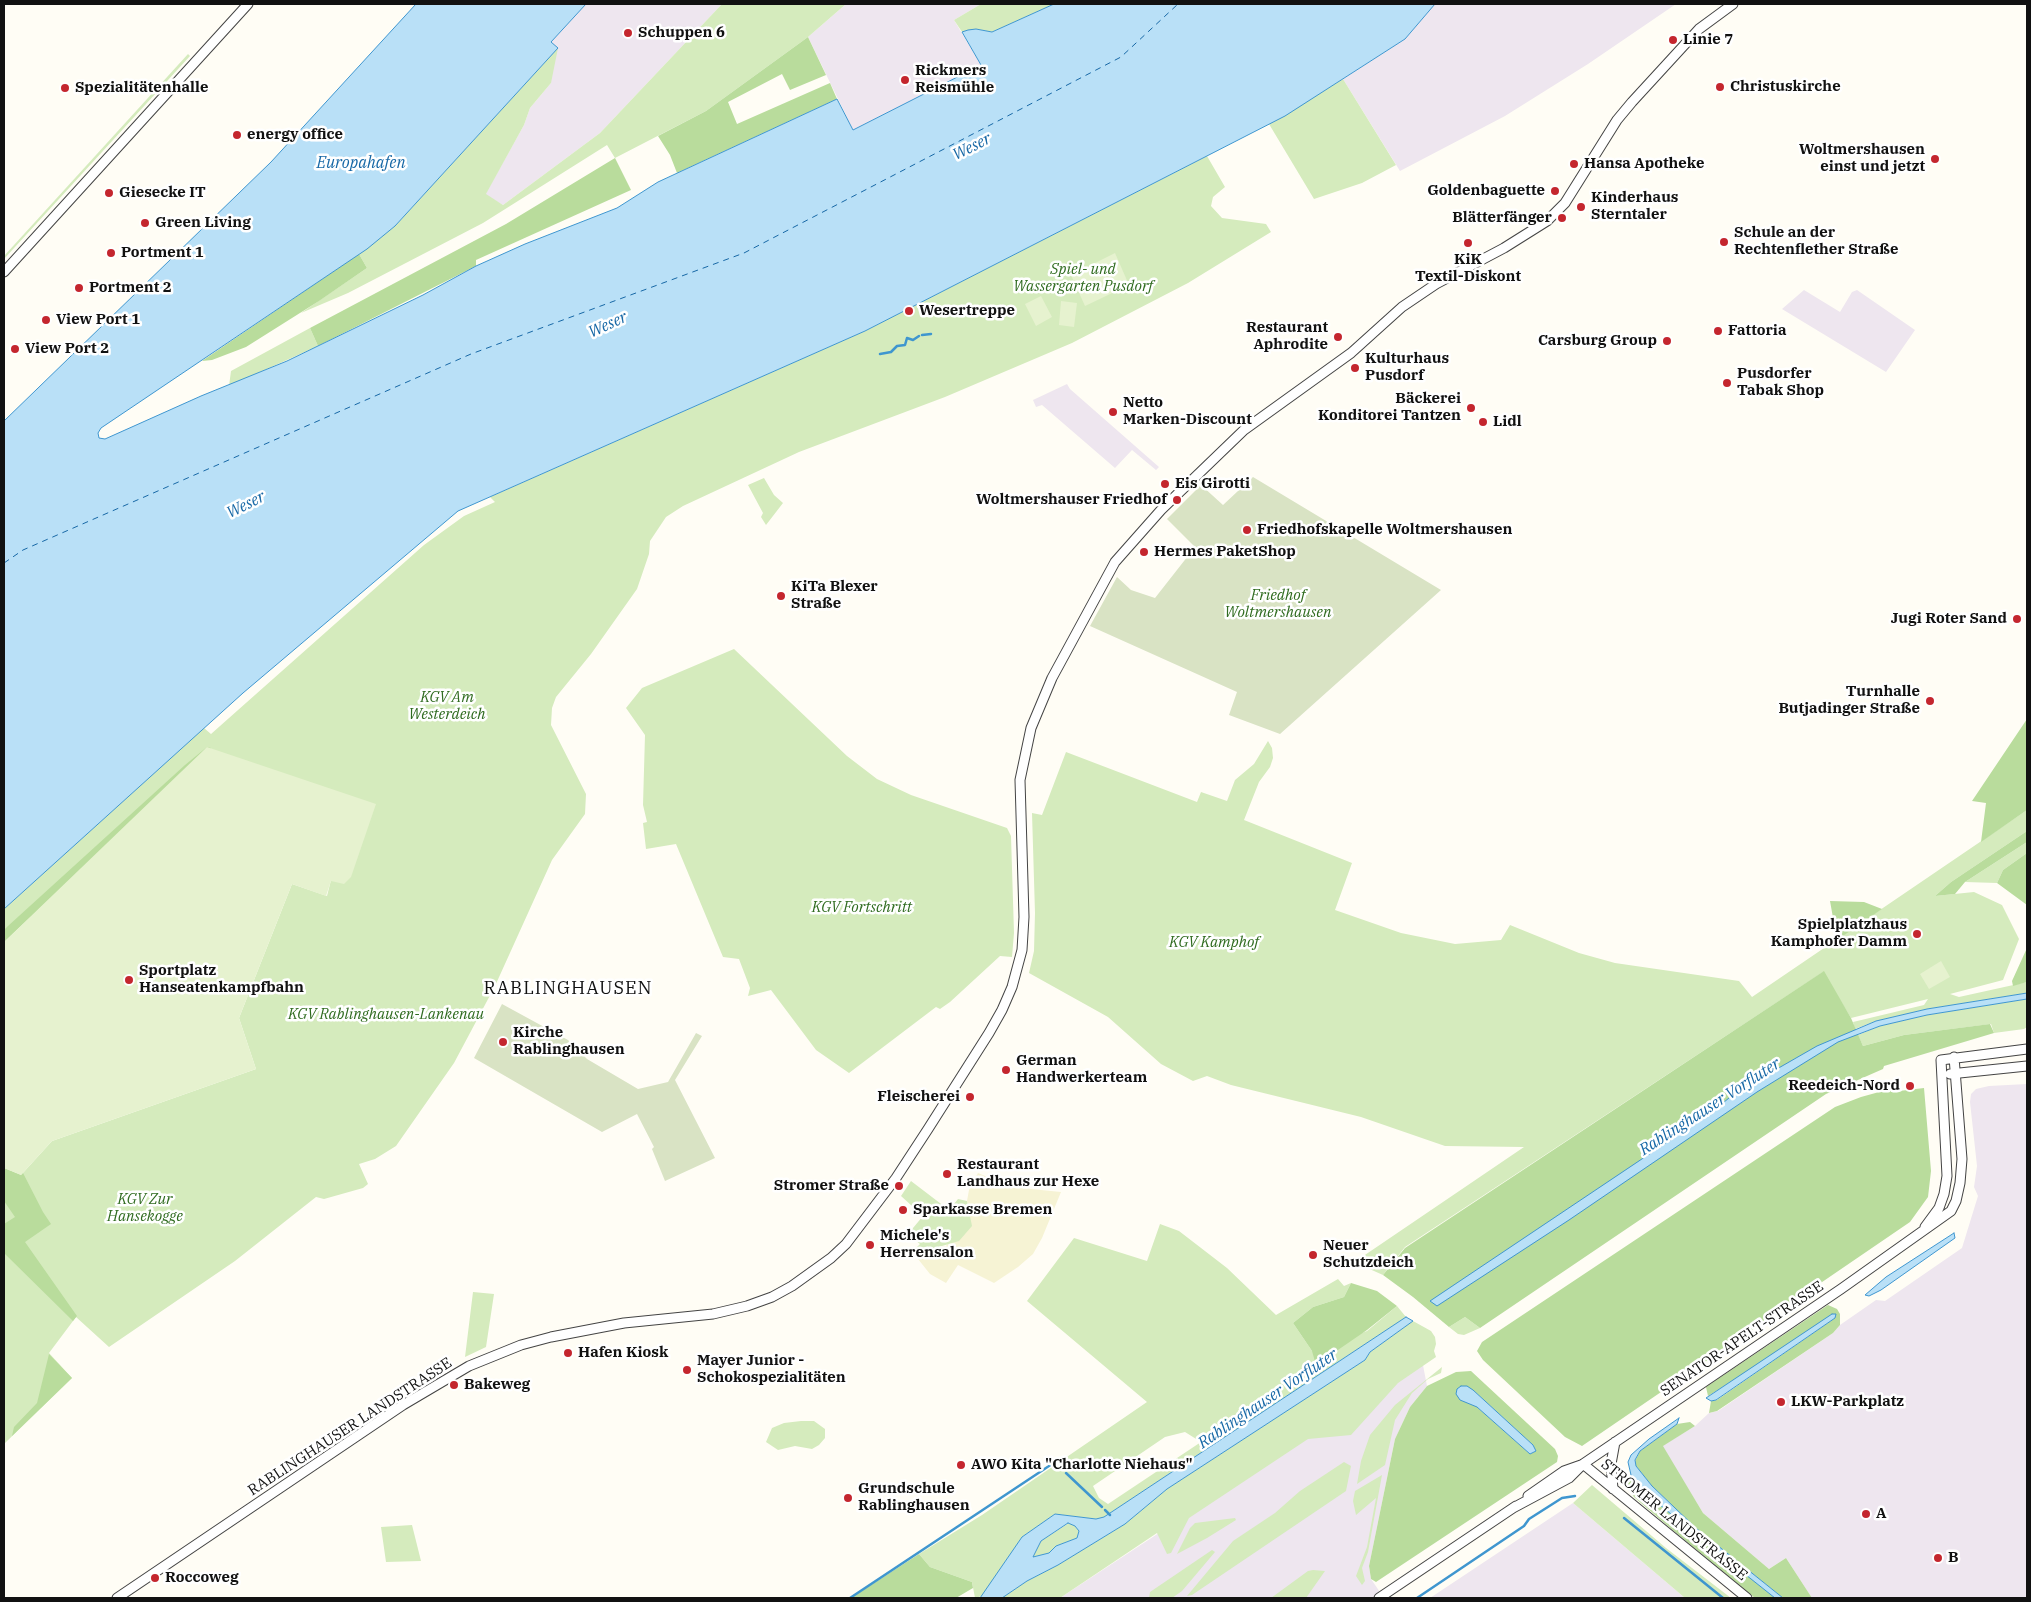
<!DOCTYPE html>
<meta charset="utf-8">
<style>
body{margin:0}
#map{position:relative;width:2031px;height:1602px;overflow:hidden;background:#fffdf5;font-family:"IBM Plex Serif",serif}
canvas{display:block}
.frame{position:absolute;inset:0;border:5px solid #111;pointer-events:none}
</style>
<div id="map">
<canvas width="2031" height="1602"></canvas>
<div class="frame"></div>
</div>
<script>
const g = document.querySelector('canvas').getContext('2d');
g.lineJoin = 'round';
function paint(path, color) {
  g.fillStyle = color;
  g.fill(path, 'evenodd');
}
function shape(rows) {
  const path = new Path2D();
  for (const r of rows) {
    path.moveTo(r[0], r[1]);
    for (let i = 2; i < r.length; i += 2) path.lineTo(r[i], r[i + 1]);
  }
  return path;
}
function trace(path, color, width, dash) {
  g.strokeStyle = color;
  g.lineWidth = width;
  g.lineCap = dash ? 'butt' : 'round';
  g.setLineDash(dash || []);
  g.stroke(path);
}
function write(font, color, halo, rows, align = 'center') {
  g.font = font + ' "IBM Plex Serif",serif';
  g.lineWidth = 5;
  g.setLineDash([]);
  g.textBaseline = 'middle';
  g.strokeStyle = halo;
  g.fillStyle = color;
  for (const [text, x, y, turn = 0] of rows) {
    g.save();
    g.translate(x, y);
    g.rotate((+turn || 0) * Math.PI / 180);
    g.textAlign = isNaN(turn) ? turn : align;
    if (halo) g.strokeText(text, 0, 0);
    g.fillText(text, 0, 0);
    g.restore();
  }
}
paint(shape([
 [586,4,722,4,600,133,503,205,485,195,524,125,530,108,551,83,551,42],
 [846,4,981,4,954,20,981,65,853,130,808,37],
 [1435,4,1676,4,1588,64,1505,116,1400,171,1343,79,1405,39],
 [1804,290,1840,312,1852,292,1857,290,1915,330,1886,372,1782,309],
 [1067,384,1070,389,1159,467,1156,470,1132,450,1115,468,1042,405,1036,407,1033,400],
 [2027,1084,2027,1598,1812,1598,1786,1558,1769,1569,1703,1513,1662,1446,1695,1426,1709,1413,1718,1411,1833,1333,1840,1325,1876,1300,1885,1301,1962,1248,1978,1196,1974,1187,1977,1166,1970,1102,1971,1094,1976,1089,1989,1086],
 [1422,1360,1427,1386,1410,1407,1395,1439,1369,1566,1371,1579,1384,1598,1060,1598],
 [1573,1503,1685,1598,1430,1598]
]), '#eee6ef');
paint(shape([
 [978,1173,1011,1187,1061,1192,1042,1238,1033,1254,1018,1267,994,1283,958,1265,946,1283,930,1274,918,1259,925,1251,946,1246,970,1214,967,1201,969,1190]
]), '#f6f3d4');
paint(shape([
 [722,4,846,4,808,37,706,111,615,158,607,145,483,223,348,293,301,313,367,268,359,254,395,226,558,48,551,83,530,108,524,125,486,194,503,205,600,133],
 [981,4,1054,4,992,32,976,29,962,32,954,20],
 [188,54,190,56,4,259,4,256],
 [1343,79,1396,165,1362,183,1314,199,1269,124],
 [1207,156,1225,187,1213,197,1211,206,1222,218,1266,224,1271,232,1188,283,1072,343,945,397,799,452,683,506,666,517,650,541,649,554,637,589,591,654,556,697,552,708,551,725,586,794,585,814,552,860,495,986,454,1063,396,1146,375,1159,359,1164,368,1184,363,1188,324,1199,316,1197,235,1261,109,1347,76,1317,49,1353,72,1378,4,1444,4,1168,21,1175,52,1141,256,1069,239,1018,292,884,327,896,331,880,207,747,4,942,4,909,204,728,211,734,424,545,464,516,495,502,490,497,865,331],
 [310,328,318,346,229,386,231,371],
 [764,478,774,495,783,503,766,525,761,517,763,513,748,485],
 [734,649,847,756,877,779,911,795,1007,828,1011,836,1014,933,1012,957,1000,956,950,1002,940,1009,936,1007,849,1073,816,1050,771,990,748,996,750,988,739,959,723,957,676,844,646,849,643,823,647,822,643,805,645,735,626,708,642,688],
 [1268,741,1272,748,1273,758,1270,767,1259,782,1244,820,1352,863,1335,910,1401,933,1455,944,1501,940,1510,925,1579,953,1615,963,1739,981,1752,997,2027,810,2027,831,1951,882,1935,896,1974,892,2002,905,2019,939,2003,980,1950,994,1959,997,2027,982,2027,993,1927,1009,1876,1021,1855,1029,1853,1022,1924,1005,1928,999,1851,1018,1823,972,1405,1247,1383,1275,1365,1267,1359,1259,1524,1147,1445,1146,1361,1117,1231,1085,1207,1076,1193,1081,1161,1064,1108,1017,1029,973,1034,951,1035,913,1032,813,1042,815,1066,752,1197,802,1201,792,1227,801,1235,780,1254,764],
 [2027,842,2027,853,2003,870,1997,883,1965,882],
 [2027,999,2027,1027,2024,1029,1994,1033,1991,1024,1904,1035,1863,1046,1858,1035,1880,1026,1927,1015],
 [911,1181,949,1210,958,1199,967,1201,972,1226,959,1241,925,1251,918,1259,911,1253,920,1244,908,1234,923,1216,901,1196],
 [1160,1224,1179,1231,1227,1268,1276,1315,1338,1279,1344,1286,1351,1283,1344,1297,1313,1307,1293,1323,1312,1351,1367,1331,1397,1306,1406,1317,1104,1517,1096,1519,1055,1514,1022,1537,982,1596,975,1598,972,1582,930,1567,919,1554,982,1515,1147,1402,1027,1301,1074,1238,1147,1261],
 [1185,1432,1201,1442,1108,1504,1099,1498,1093,1486,1165,1437],
 [473,1292,494,1294,486,1347,465,1357],
 [1465,1317,1480,1328,1464,1335,1458,1334,1449,1327],
 [1413,1321,1431,1331,1435,1337,1436,1344,1434,1351,1436,1357,1398,1383,1351,1435,1308,1439,1189,1518,1171,1553,1167,1554,1157,1533,1060,1598,1002,1598,1027,1581,1058,1565,1125,1524,1167,1489,1365,1360,1370,1352],
 [1442,1367,1441,1373,1428,1379,1412,1393,1395,1420,1385,1465,1357,1484,1361,1461,1370,1435,1395,1405],
 [801,1421,814,1421,825,1429,825,1438,819,1445,812,1449,795,1446,778,1450,766,1442,772,1428,784,1423],
 [1344,1462,1351,1466,1346,1491,1192,1595,1187,1596,1233,1541,1275,1513,1300,1491],
 [1382,1475,1368,1552,1362,1568,1365,1581,1362,1585,1356,1576,1367,1547,1376,1498,1356,1515,1353,1501,1355,1491],
 [1592,1485,1666,1548,1731,1598,1685,1598,1573,1503],
 [1235,1518,1236,1520,1207,1538,1177,1554,1190,1528,1195,1523],
 [1069,1523,1075,1526,1079,1531,1077,1538,1056,1546,1049,1553,1033,1557,1041,1541],
 [412,1525,421,1561,386,1562,381,1527],
 [1212,1550,1215,1552,1182,1591,1172,1598,1149,1598,1150,1592],
 [1313,1570,1325,1571,1306,1598,1271,1598,1308,1571]
]), '#d5ebbd');
paint(shape([
 [808,37,826,75,790,90,782,74,728,102,737,124,830,83,837,99,677,173,670,155,658,136,706,111],
 [615,158,631,190,476,260,476,266,318,346,310,328,506,224],
 [359,254,367,268,319,301,246,347,212,360,202,361],
 [2027,719,2027,810,1981,842,1986,803,1972,801],
 [207,747,211,748,4,942,4,930,8,926,185,765],
 [2027,831,2027,842,1965,882,1955,894,1935,896,1951,882],
 [2027,853,2027,905,1997,883,2003,870],
 [1830,901,1864,902,1882,909,1837,940],
 [2027,948,2027,982,2013,986,2012,981],
 [1824,971,1851,1018,1863,1046,1904,1035,1990,1024,1994,1033,1884,1066,1883,1069,1826,1094,1480,1328,1465,1317,1449,1327,1413,1297,1383,1275,1405,1248],
 [1924,1088,1931,1171,1928,1197,1910,1222,1582,1446,1565,1437,1483,1360,1477,1351,1482,1342,1835,1107,1861,1097,1890,1089,1891,1092],
 [4,1168,21,1175,23,1173,43,1212,51,1224,25,1242,77,1316,73,1321,4,1253,4,1224,15,1217,4,1201],
 [1351,1283,1377,1291,1397,1306,1367,1330,1316,1365,1312,1351,1293,1323,1313,1307,1344,1297],
 [1828,1305,1837,1309,1840,1314,1840,1325,1833,1333,1717,1411,1709,1413,1711,1401,1717,1400,1835,1318,1708,1396,1706,1387],
 [49,1354,72,1378,12,1436,14,1427,37,1403],
 [1471,1371,1555,1449,1558,1456,1557,1462,1376,1582,1371,1579,1369,1566,1395,1439,1410,1407,1427,1386,1456,1372],
 [1473,1390,1533,1445,1536,1451,1530,1454,1477,1407],
 [1690,1422,1695,1426,1663,1446,1703,1513,1769,1569,1786,1558,1812,1598,1783,1598,1697,1529,1652,1486,1636,1466,1635,1461,1640,1451,1677,1424],
 [1631,1475,1647,1494,1775,1598,1755,1598,1675,1532,1634,1497,1625,1485],
 [919,1554,930,1567,972,1582,973,1588,956,1598,851,1598]
]), '#b9dc9c');
paint(shape([
 [1253,477,1441,590,1280,734,1229,715,1237,692,1090,626,1117,577,1131,590,1155,598,1195,547,1167,519,1201,485,1223,505],
 [502,1004,568,1040,587,1059,638,1089,668,1082,696,1033,702,1036,675,1080,715,1158,665,1181,652,1149,654,1147,637,1114,602,1132,474,1058]
]), '#d9e3c4');
paint(shape([
 [1115,253,1129,285,1085,306,1071,275],
 [1041,296,1052,317,1036,326,1025,304],
 [1061,301,1077,303,1074,327,1059,325],
 [207,747,376,804,351,877,344,884,331,881,326,896,292,884,239,1018,256,1069,52,1141,21,1175,4,1168,4,942],
 [1941,961,1950,977,1929,989,1920,974]
]), '#e6f2cf');
const water = shape([
 [416,4,586,4,551,42,558,48,395,226,367,249,101,428,98,433,99,438,105,439,201,396,287,361,423,295,476,266,525,244,617,208,658,182,837,99,853,130,981,65,962,32,968,30,976,29,992,32,1054,4,1435,4,1405,39,1285,116,865,331,458,511,243,693,4,909,4,421,271,162,416,4],
 [2027,993,2027,999,1927,1015,1880,1026,1838,1042,1757,1092,1569,1220,1437,1306,1430,1301,1712,1112,1735,1093,1817,1046,1876,1021,1927,1009,2027,993],
 [1954,1233,1955,1238,1881,1290,1869,1296,1865,1295,1886,1277,1954,1233],
 [1832,1314,1836,1314,1835,1318,1716,1400,1711,1401,1706,1398,1832,1314],
 [1406,1317,1413,1321,1370,1352,1365,1360,1167,1489,1125,1524,1058,1565,1027,1581,1002,1598,980,1598,1022,1537,1055,1514,1096,1519,1104,1517,1406,1317],
 [1068,1523,1075,1526,1079,1531,1077,1538,1056,1546,1049,1553,1033,1557,1041,1541,1068,1523],
 [1461,1386,1467,1386,1473,1390,1533,1445,1536,1451,1530,1454,1477,1407,1460,1400,1456,1394,1457,1389,1461,1386],
 [1679,1418,1677,1424,1640,1451,1635,1460,1636,1466,1652,1486,1697,1529,1783,1598,1775,1598,1702,1540,1647,1494,1631,1475,1628,1462,1631,1455,1649,1439,1679,1418]
]);
paint(water, '#b9e0f7');
trace(water, '#3f96cf', 1);
trace(shape([
 [922,335,931,334],
 [880,354,891,352,897,346,905,345,907,338,913,340,919,336],
 [1066,1473,1102,1507],
 [1105,1510,1110,1515],
 [1624,1518,1723,1598],
 [850,1598,1055,1462],
 [1417,1598,1524,1526,1529,1519,1562,1498,1575,1496]
]), '#3f96cf', 2.5);
trace(shape([
 [4,563,23,550,471,354,744,253,1121,57,1178,4]
]), '#1768a6', 1, [6, 5]);
const tertiary = shape([
 [4,272,248,4],
 [1950,1074,2027,1066],
 [1925,1227,1939,1208,1944,1194,1947,1176,1941,1060,2027,1049],
 [1583,1464,1747,1598],
 [1613,1489,1611,1464,1615,1442],
 [1528,1496,1564,1471,1581,1465],
 [1513,1508,1569,1478,1583,1464,1841,1289,1951,1211,1956,1201,1960,1183,1962,1159,1954,1057],
 [117,1598,403,1405,469,1366,521,1345,551,1337,624,1323,713,1314,747,1306,772,1297,792,1286,831,1258,846,1244,896,1178,928,1129,989,1033,1002,1010,1012,987,1022,950,1024,917,1020,780,1031,728,1052,678,1115,562,1161,510,1244,430,1351,353,1402,307,1436,284,1504,248,1547,221,1565,203,1617,120,1632,102,1699,29,1733,4],
 [1379,1598,1516,1506]
]);
trace(tertiary, '#444', 11);
trace(tertiary, '#fff', 9);
for (const [x, y, r, color] of [
 [628,33,5,"#c4262e"],
 [1673,40,5,"#c4262e"],
 [905,80,5,"#c4262e"],
 [1720,87,5,"#c4262e"],
 [65,88,5,"#c4262e"],
 [237,135,5,"#c4262e"],
 [1935,159,5,"#c4262e"],
 [1574,164,5,"#c4262e"],
 [1555,191,5,"#c4262e"],
 [109,193,5,"#c4262e"],
 [1581,207,5,"#c4262e"],
 [1562,218,5,"#c4262e"],
 [145,223,5,"#c4262e"],
 [1724,242,5,"#c4262e"],
 [1468,243,5,"#c4262e"],
 [111,253,5,"#c4262e"],
 [79,288,5,"#c4262e"],
 [909,311,5,"#c4262e"],
 [46,320,5,"#c4262e"],
 [1718,331,5,"#c4262e"],
 [1338,337,5,"#c4262e"],
 [1667,341,5,"#c4262e"],
 [15,349,5,"#c4262e"],
 [1355,368,5,"#c4262e"],
 [1727,383,5,"#c4262e"],
 [1471,408,5,"#c4262e"],
 [1113,412,5,"#c4262e"],
 [1483,422,5,"#c4262e"],
 [1165,484,5,"#c4262e"],
 [1177,500,5,"#c4262e"],
 [1247,530,5,"#c4262e"],
 [1144,552,5,"#c4262e"],
 [781,596,5,"#c4262e"],
 [2017,619,5,"#c4262e"],
 [1930,701,5,"#c4262e"],
 [1917,934,5,"#c4262e"],
 [129,980,5,"#c4262e"],
 [503,1042,5,"#c4262e"],
 [1006,1070,5,"#c4262e"],
 [1910,1086,5,"#c4262e"],
 [970,1097,5,"#c4262e"],
 [947,1174,5,"#c4262e"],
 [899,1186,5,"#c4262e"],
 [903,1210,5,"#c4262e"],
 [870,1245,5,"#c4262e"],
 [1313,1255,5,"#c4262e"],
 [568,1353,5,"#c4262e"],
 [687,1370,5,"#c4262e"],
 [454,1385,5,"#c4262e"],
 [1781,1402,5,"#c4262e"],
 [961,1465,5,"#c4262e"],
 [848,1498,5,"#c4262e"],
 [1866,1514,5,"#c4262e"],
 [1938,1558,5,"#c4262e"],
 [155,1578,5,"#c4262e"]
]) {
  const dot = new Path2D();
  dot.arc(x, y, r, 0, 2 * Math.PI);
  g.fillStyle = color;
  g.fill(dot);
  trace(dot, '#fff', 2);
}
write('bold 15px', '#111', '#fff', [
 ["Schuppen 6",638,33],
 ["Linie 7",1683,40],
 ["Rickmers",915,71],
 ["Reismühle",915,88],
 ["Christuskirche",1730,87],
 ["Spezialitätenhalle",75,88],
 ["energy office",247,135],
 ["Woltmershausen",1925,150,"right"],
 ["einst und jetzt",1925,167,"right"],
 ["Hansa Apotheke",1584,164],
 ["Goldenbaguette",1545,191,"right"],
 ["Giesecke IT",119,193],
 ["Kinderhaus",1591,198],
 ["Sterntaler",1591,215],
 ["Blätterfänger",1552,218,"right"],
 ["Green Living",155,223],
 ["Schule an der",1734,233],
 ["Rechtenflether Straße",1734,250],
 ["Portment 1",121,253],
 ["KiK",1468,260,"center"],
 ["Textil-Diskont",1468,277,"center"],
 ["Portment 2",89,288],
 ["Wesertreppe",919,311],
 ["View Port 1",56,320],
 ["Restaurant",1328,328,"right"],
 ["Aphrodite",1328,345,"right"],
 ["Fattoria",1728,331],
 ["Carsburg Group",1657,341,"right"],
 ["View Port 2",25,349],
 ["Kulturhaus",1365,359],
 ["Pusdorf",1365,376],
 ["Pusdorfer",1737,374],
 ["Tabak Shop",1737,391],
 ["Bäckerei",1461,399,"right"],
 ["Konditorei Tantzen",1461,416,"right"],
 ["Netto",1123,403],
 ["Marken-Discount",1123,420],
 ["Lidl",1493,422],
 ["Eis Girotti",1175,484],
 ["Woltmershauser Friedhof",1167,500,"right"],
 ["Friedhofskapelle Woltmershausen",1257,530],
 ["Hermes PaketShop",1154,552],
 ["KiTa Blexer",791,587],
 ["Straße",791,604],
 ["Jugi Roter Sand",2007,619,"right"],
 ["Turnhalle",1920,692,"right"],
 ["Butjadinger Straße",1920,709,"right"],
 ["Spielplatzhaus",1907,925,"right"],
 ["Kamphofer Damm",1907,942,"right"],
 ["Sportplatz",139,971],
 ["Hanseatenkampfbahn",139,988],
 ["Kirche",513,1033],
 ["Rablinghausen",513,1050],
 ["German",1016,1061],
 ["Handwerkerteam",1016,1078],
 ["Reedeich-Nord",1900,1086,"right"],
 ["Fleischerei",960,1097,"right"],
 ["Restaurant",957,1165],
 ["Landhaus zur Hexe",957,1182],
 ["Stromer Straße",889,1186,"right"],
 ["Sparkasse Bremen",913,1210],
 ["Michele's",880,1236],
 ["Herrensalon",880,1253],
 ["Neuer",1323,1246],
 ["Schutzdeich",1323,1263],
 ["Hafen Kiosk",578,1353],
 ["Mayer Junior -",697,1361],
 ["Schokospezialitäten",697,1378],
 ["Bakeweg",464,1385],
 ["LKW-Parkplatz",1791,1402],
 ["AWO Kita \"Charlotte Niehaus\"",971,1465],
 ["Grundschule",858,1489],
 ["Rablinghausen",858,1506],
 ["A",1876,1514],
 ["B",1948,1558],
 ["Roccoweg",165,1578]
], 'left');
write('italic 15px', '#2f6b1f', '#fff', [
 ["Spiel- und",1083,270],
 ["Wassergarten Pusdorf",1083,287],
 ["Friedhof",1278,596],
 ["Woltmershausen",1278,613],
 ["KGV Am",447,698],
 ["Westerdeich",447,715],
 ["KGV Fortschritt",862,908],
 ["KGV Kamphof",1214,943],
 ["KGV Rablinghausen-Lankenau",386,1015],
 ["KGV Zur",145,1200],
 ["Hansekogge",145,1217]
]);
write('15px', '#111', '#fff', [
 ["SENATOR-APELT-STRASSE",1742,1339,-34],
 ["RABLINGHAUSER LANDSTRASSE",350,1427,-33],
 ["STROMER LANDSTRASSE",1674,1520,39]
]);
write('italic 16px', '#1768a6', '#fff', [
 ["Weser",972,147,-27],
 ["Europahafen",361,163],
 ["Weser",608,325,-25],
 ["Weser",246,505,-27],
 ["Rablinghauser Vorfluter",1710,1107,-33],
 ["Rablinghauser Vorfluter",1268,1399,-34]
]);
g.letterSpacing = '1px';
write('18px', '#111', '#fff', [
 ["RABLINGHAUSEN",568,989]
]);
g.letterSpacing = '0px';
</script>
